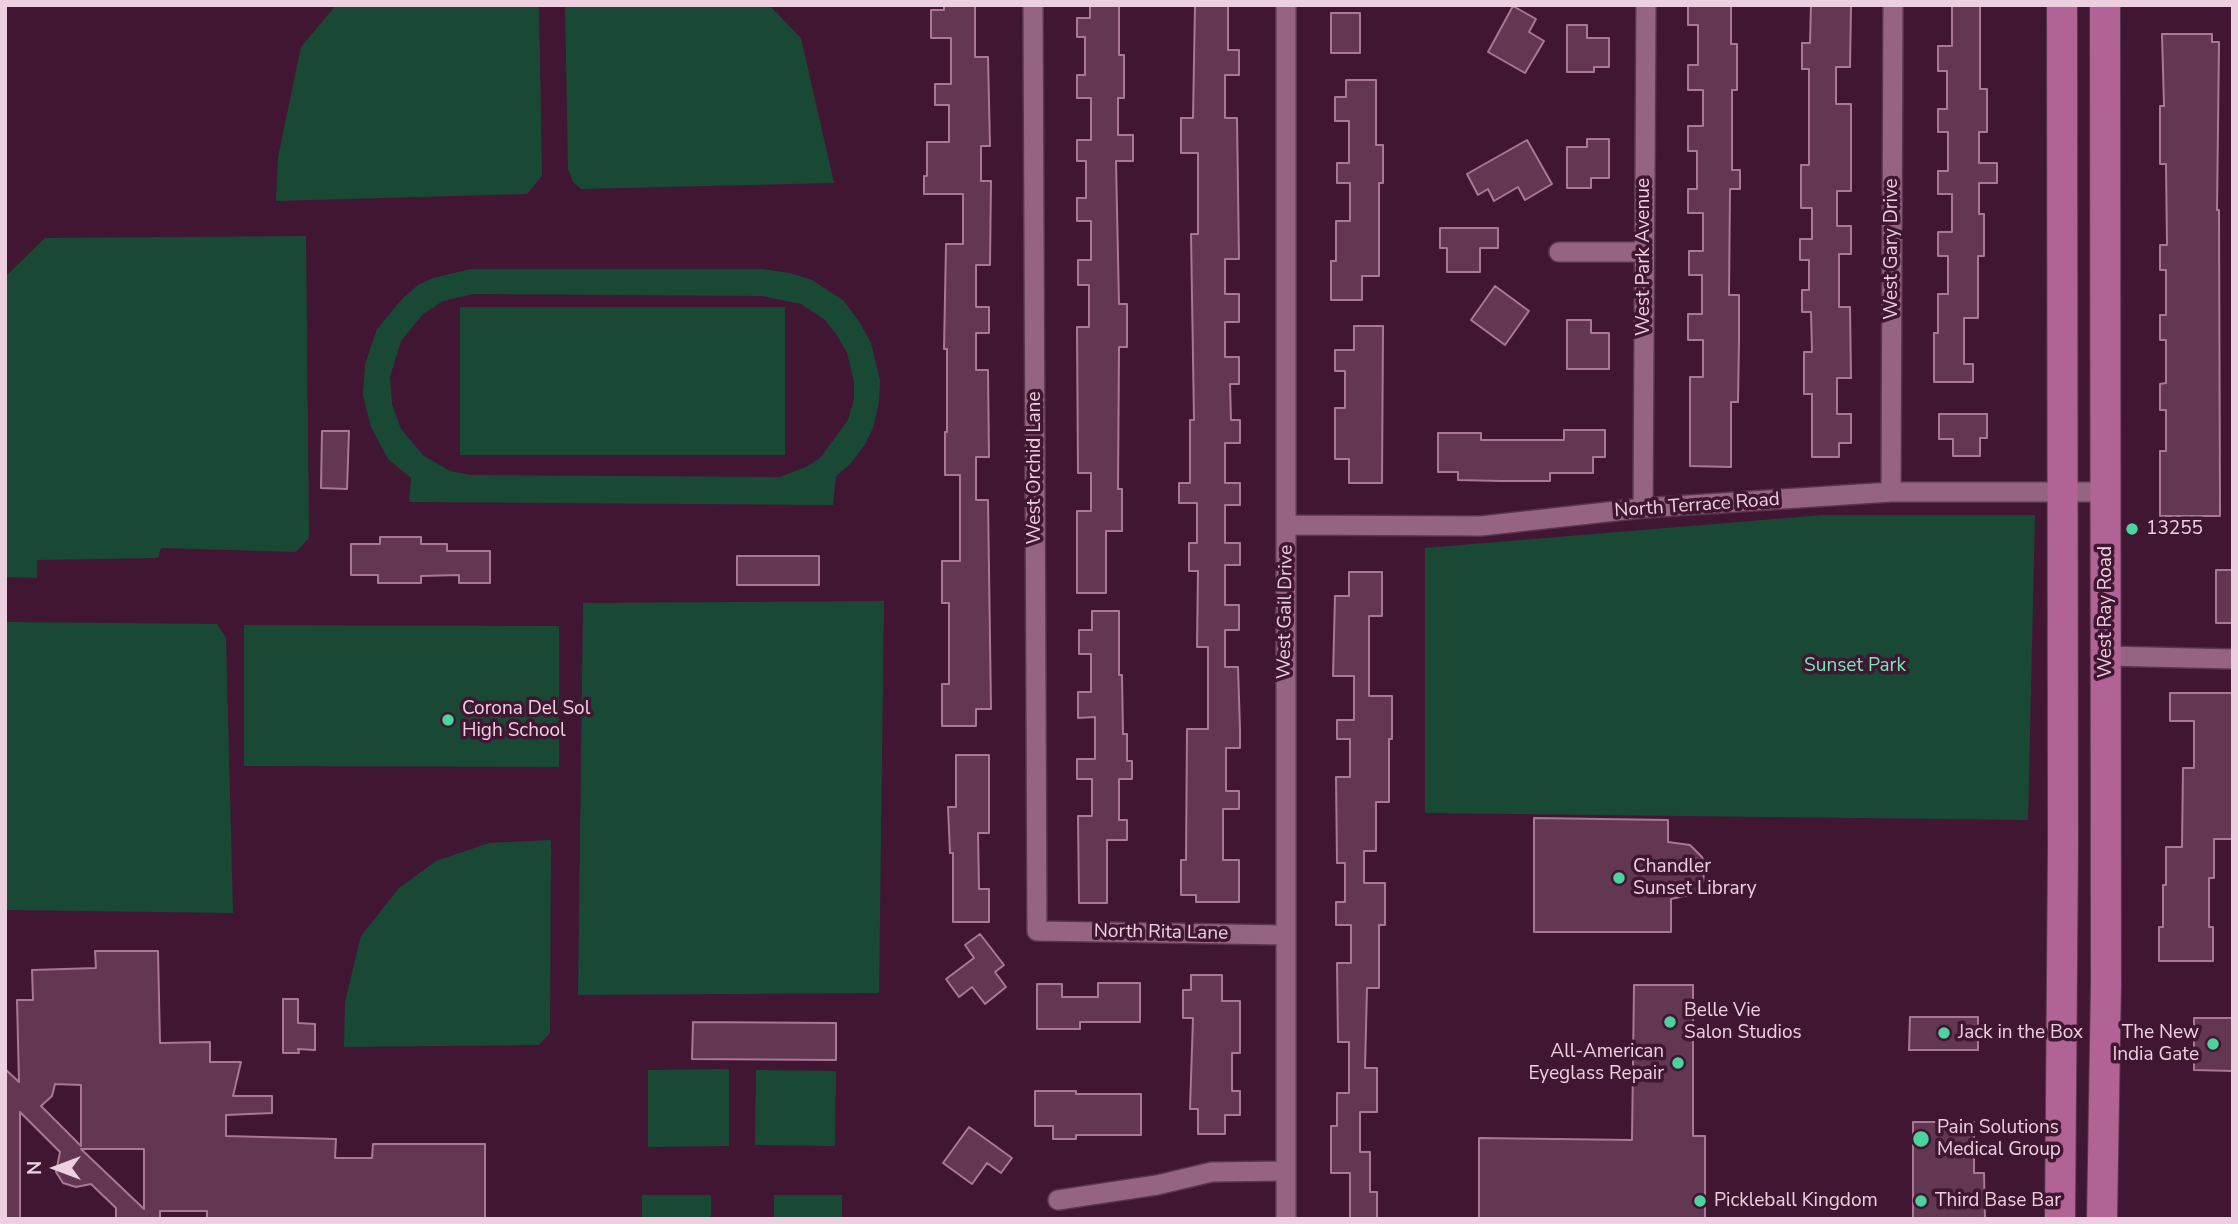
<!DOCTYPE html>
<style>
body{margin:0}
#map{position:relative;width:2238px;height:1224px;overflow:hidden;background:#401632;font-family:"Nunito Sans",sans-serif}
canvas{display:block}
.frame{position:absolute;inset:0;border:7px solid #edd0e0;pointer-events:none}
.north{position:absolute;left:21px;top:1133px;width:70px;height:70px;-webkit-text-stroke:5px #401632;paint-order:stroke;rotate:270deg;font-size:19px;font-weight:700;line-height:28px;text-align:center;color:#edd0e0}
.north::after{content:'';display:block;margin:auto;width:24px;height:32px;background:#edd0e0;clip-path:polygon(50% 0,100% 100%,50% 72%,0 100%)}
</style>
<div id="map">
<canvas width="2238" height="1224"></canvas>
<div class="frame"></div>
<div class="north">N</div>
</div>
<script>
const g = document.querySelector('canvas').getContext('2d');
g.lineJoin = 'round';
function paint(path, color) {
  g.fillStyle = color;
  g.fill(path, 'evenodd');
}
function shape(rows) {
  const path = new Path2D();
  for (const r of rows) {
    path.moveTo(r[0], r[1]);
    for (let i = 2; i < r.length; i += 2) path.lineTo(r[i], r[i + 1]);
  }
  return path;
}
function trace(path, color, width, dash) {
  g.strokeStyle = color;
  g.lineWidth = width;
  g.lineCap = dash ? 'butt' : 'round';
  g.setLineDash(dash || []);
  g.stroke(path);
}
function write(font, color, halo, rows, align = 'center') {
  g.font = font + ' "Nunito Sans",sans-serif';
  g.lineWidth = 7;
  g.setLineDash([]);
  g.textBaseline = 'middle';
  g.strokeStyle = halo;
  g.fillStyle = color;
  for (const [text, x, y, turn = 0] of rows) {
    g.save();
    g.translate(x, y);
    g.rotate((+turn || 0) * Math.PI / 180);
    g.textAlign = isNaN(turn) ? turn : align;
    if (halo) g.strokeText(text, 0, 0);
    g.fillText(text, 0, 0);
    g.restore();
  }
}
paint(shape([
 [336,5,539,5,542,176,527,194,276,201,278,157,301,47],
 [565,5,769,5,801,38,834,183,581,189,573,182,568,169],
 [306,236,309,538,296,552,161,548,158,558,37,560,37,578,5,577,5,277,45,238],
 [471,269,763,269,790,273,812,280,843,300,859,321,871,343,880,380,879,402,873,428,864,446,850,464,836,476,833,505,409,502,411,478,388,459,371,427,363,395,365,364,377,329,404,297,418,285,433,278],
 [473,294,762,296,801,304,825,320,837,335,847,353,854,382,854,399,848,420,820,458,808,466,780,477,471,475,450,471,424,456,401,429,392,404,390,377,401,341,422,315,443,301],
 [460,307,785,307,785,455,460,455],
 [1823,515,2035,515,2028,820,1425,813,1425,548],
 [884,601,879,993,578,995,583,603],
 [5,622,217,624,226,638,233,913,5,910],
 [244,625,559,626,559,767,244,766],
 [551,840,550,1033,539,1045,344,1047,345,1002,361,936,399,888,436,861,489,843],
 [729,1069,729,1146,648,1147,648,1070],
 [756,1070,836,1071,835,1146,755,1145],
 [642,1195,711,1195,711,1219,642,1219],
 [774,1195,842,1195,842,1219,774,1219]
]), '#194935');
const building = shape([
 [944,5,975,5,975,57,988,57,990,146,981,146,981,181,991,181,990,265,976,265,976,307,989,307,989,333,976,333,976,370,988,370,989,457,976,457,976,500,988,500,991,709,976,709,976,726,942,726,942,684,949,684,949,603,942,603,942,561,960,561,960,475,945,475,945,432,947,432,947,349,944,349,946,244,963,244,963,194,924,194,924,176,927,176,927,142,949,142,949,105,935,105,935,84,951,84,951,38,931,38,931,10,944,10,944,5],
 [1090,5,1119,5,1119,55,1124,55,1124,98,1118,98,1118,135,1133,135,1133,161,1116,161,1119,304,1127,304,1127,347,1119,347,1118,489,1122,489,1122,531,1106,531,1106,593,1077,593,1077,511,1091,511,1091,473,1078,473,1077,327,1089,327,1089,285,1078,285,1078,260,1091,260,1091,221,1077,221,1077,198,1086,198,1086,161,1077,161,1077,140,1091,140,1091,98,1077,98,1077,75,1085,75,1085,37,1077,37,1077,18,1090,18,1090,5],
 [1195,5,1228,5,1228,50,1239,50,1239,75,1225,75,1225,118,1237,118,1239,259,1225,259,1225,294,1239,294,1239,322,1225,322,1225,357,1239,357,1239,384,1230,384,1231,420,1240,420,1240,443,1225,443,1225,483,1240,483,1240,505,1225,505,1225,543,1240,543,1240,565,1225,565,1225,605,1239,605,1239,630,1225,630,1225,667,1238,667,1240,729,1240,748,1226,748,1226,791,1239,791,1239,809,1223,809,1223,860,1239,860,1239,902,1196,902,1196,895,1181,895,1181,860,1186,860,1187,729,1208,729,1208,647,1197,647,1198,571,1189,571,1189,543,1197,543,1197,503,1179,503,1179,483,1190,483,1190,420,1194,420,1191,234,1198,234,1198,153,1181,153,1181,118,1193,118,1195,5],
 [1688,5,1731,5,1731,44,1737,44,1737,90,1732,90,1732,170,1740,170,1740,189,1730,189,1729,295,1739,295,1739,340,1738,402,1731,402,1731,467,1690,466,1690,377,1703,377,1703,340,1688,340,1688,314,1702,314,1702,275,1689,275,1689,251,1703,251,1703,213,1688,213,1688,189,1697,189,1697,151,1688,151,1688,126,1703,126,1703,90,1688,90,1688,65,1698,65,1698,25,1688,25,1688,5],
 [1811,5,1851,5,1850,67,1836,67,1836,104,1851,104,1851,191,1837,191,1837,226,1851,226,1851,254,1839,254,1839,307,1850,307,1851,378,1837,378,1837,414,1851,414,1851,443,1839,443,1839,457,1812,457,1812,394,1804,394,1804,352,1812,352,1811,312,1802,312,1802,290,1809,290,1809,260,1800,260,1800,239,1812,239,1812,208,1801,208,1801,165,1809,165,1809,69,1802,69,1802,43,1810,43,1811,5],
 [1952,5,1980,5,1980,89,1987,89,1987,132,1979,132,1979,163,1997,163,1997,183,1979,183,1979,214,1984,214,1984,256,1978,256,1978,318,1964,318,1964,364,1973,364,1973,382,1934,382,1934,333,1938,333,1938,294,1948,294,1948,256,1938,256,1938,232,1952,232,1952,194,1938,194,1938,171,1948,171,1948,132,1938,132,1938,109,1947,109,1947,71,1938,71,1938,46,1952,46,1952,5],
 [1513,6,1536,19,1529,32,1544,41,1525,73,1488,52,1513,6],
 [1331,13,1360,13,1360,53,1331,53,1331,13],
 [1567,25,1587,25,1587,38,1609,38,1609,67,1594,67,1594,72,1567,72,1567,25],
 [2162,34,2212,34,2212,42,2219,42,2217,210,2219,210,2220,516,2160,516,2160,451,2166,451,2166,410,2160,410,2160,384,2166,383,2166,340,2160,340,2160,315,2166,315,2166,270,2160,270,2160,245,2167,245,2166,164,2160,164,2160,106,2164,106,2162,34],
 [1346,80,1376,80,1376,145,1383,145,1383,183,1379,183,1379,276,1362,276,1362,300,1331,300,1331,261,1336,261,1336,221,1350,221,1350,183,1337,183,1337,163,1349,163,1349,121,1335,121,1335,97,1346,97,1346,80],
 [1587,139,1609,139,1609,178,1591,178,1591,188,1567,188,1567,147,1587,147,1587,139],
 [1527,140,1552,184,1525,200,1518,187,1494,201,1488,189,1478,195,1467,174,1527,140],
 [1440,228,1498,228,1498,248,1480,248,1480,272,1447,272,1447,248,1440,248,1440,228],
 [1495,286,1529,311,1505,345,1471,320,1495,286],
 [1567,320,1591,320,1591,333,1609,333,1609,369,1567,369,1567,320],
 [1354,326,1383,326,1382,483,1349,483,1349,459,1335,459,1335,408,1345,408,1345,371,1335,371,1335,350,1354,350,1354,326],
 [1939,414,1987,414,1987,438,1980,438,1980,456,1953,456,1953,439,1939,439,1939,414],
 [1564,430,1605,430,1605,457,1593,457,1593,473,1550,473,1550,481,1501,481,1458,480,1458,472,1438,472,1438,433,1481,433,1481,440,1564,440,1564,430],
 [322,431,349,431,347,489,321,488,322,431],
 [380,537,421,537,421,544,447,544,447,551,490,551,490,583,459,583,459,575,421,576,421,583,378,583,378,575,351,575,351,544,380,544,380,537],
 [737,556,819,556,819,585,737,585,737,556],
 [2216,570,2233,570,2233,623,2216,623,2216,570],
 [1349,572,1382,572,1382,616,1369,616,1369,696,1392,696,1392,739,1389,739,1389,802,1376,802,1376,851,1364,851,1364,883,1385,883,1385,925,1379,925,1379,988,1367,988,1365,1068,1377,1068,1377,1112,1360,1112,1360,1152,1370,1152,1370,1192,1377,1192,1377,1219,1350,1219,1350,1173,1331,1173,1331,1126,1337,1126,1337,1093,1349,1093,1349,1042,1338,1042,1337,963,1351,963,1351,925,1336,925,1336,902,1345,902,1345,863,1337,863,1336,777,1350,777,1350,739,1337,739,1337,720,1354,720,1354,676,1333,676,1335,596,1349,596,1349,572],
 [1092,611,1119,611,1119,675,1122,675,1123,734,1127,734,1127,761,1132,761,1132,779,1119,779,1119,820,1127,820,1127,840,1107,840,1107,903,1079,903,1078,816,1092,816,1092,779,1077,779,1077,759,1095,759,1095,717,1078,718,1078,692,1091,692,1091,654,1079,654,1079,630,1092,630,1092,611],
 [2170,693,2233,693,2233,839,2214,839,2214,878,2209,878,2209,927,2213,927,2213,961,2159,961,2159,927,2163,927,2163,885,2166,885,2166,847,2182,847,2183,768,2194,768,2194,721,2170,721,2170,693],
 [956,755,989,755,989,833,978,833,979,889,989,889,989,922,953,922,953,853,950,853,948,807,956,807,956,755],
 [1534,818,1668,820,1668,842,1690,845,1702,857,1705,865,1703,882,1693,894,1671,899,1671,932,1534,932,1534,818],
 [980,934,1004,965,995,972,1006,987,985,1004,972,987,959,997,946,979,974,958,965,945,980,934],
 [95,951,158,951,160,1043,210,1042,210,1062,241,1062,233,1096,272,1096,272,1113,226,1115,226,1136,336,1139,335,1158,372,1158,373,1144,485,1144,485,1219,207,1219,207,1211,160,1211,160,1219,116,1219,116,1208,91,1184,76,1187,63,1183,56,1172,60,1152,20,1112,20,1219,5,1219,5,1069,19,1082,17,1000,33,1000,32,970,96,968,95,951],
 [55,1084,81,1085,81,1146,41,1106,52,1096,55,1084],
 [81,1149,144,1149,144,1209,81,1149],
 [1191,975,1222,975,1222,1001,1240,1001,1240,1053,1232,1053,1232,1091,1240,1091,1240,1115,1225,1115,1225,1134,1198,1134,1198,1109,1190,1109,1193,1018,1183,1018,1183,990,1191,990,1191,975],
 [1098,983,1140,983,1140,1022,1080,1022,1080,1029,1037,1029,1037,984,1062,984,1062,997,1098,997,1098,983],
 [1634,985,1693,985,1693,1136,1705,1136,1705,1219,1479,1219,1479,1138,1632,1140,1634,985],
 [283,999,298,999,298,1023,315,1024,315,1050,298,1049,299,1053,283,1053,283,999],
 [1910,1017,1978,1017,1978,1050,1909,1050,1910,1017],
 [2194,1018,2233,1018,2233,1071,2194,1070,2194,1018],
 [693,1022,836,1023,836,1060,692,1059,693,1022],
 [1035,1091,1076,1091,1076,1094,1141,1094,1141,1135,1076,1135,1076,1139,1053,1139,1053,1126,1035,1126,1035,1091],
 [1913,1122,1974,1122,1974,1173,1984,1173,1985,1219,1913,1219,1913,1122],
 [969,1127,1012,1158,1001,1173,987,1163,972,1184,943,1163,969,1127]
]);
paint(building, '#633652');
trace(building, '#aa7796', 2);
const street = shape([
 [1033,5,1037,931,1285,935],
 [1286,5,1286,1219],
 [1559,252,1643,252],
 [1891,492,1893,5],
 [1643,508,1646,5],
 [1287,525,1481,526,1643,508,1891,492,2107,492],
 [2106,656,2233,659],
 [1058,1200,1157,1185,1212,1172,1286,1171]
]);
const primary = shape([
 [2060,1219,2063,846,2062,5],
 [2102,1219,2106,983,2105,5]
]);
trace(street, '#59364d', 22);
trace(primary, '#59364d', 32);
trace(street, '#966483', 19);
trace(primary, '#b06394', 30);
for (const [x, y, r, color] of [
 [2132,529,7,"#4ad49c"],
 [448,720,7,"#4ad49c"],
 [1619,878,7,"#4ad49c"],
 [1670,1022,7,"#4ad49c"],
 [1944,1033,7,"#4ad49c"],
 [2213,1044,7,"#4ad49c"],
 [1678,1063,7,"#4ad49c"],
 [1921,1139,9,"#4ad49c"],
 [1700,1201,7,"#4ad49c"],
 [1921,1201,7,"#4ad49c"]
]) {
  const dot = new Path2D();
  dot.arc(x, y, r, 0, 2 * Math.PI);
  g.fillStyle = color;
  g.fill(dot);
  trace(dot, '#401632', 2.5);
}
write('19px', '#edd0e0', '#401632', [
 ["West Gary Drive",1892,249,-90],
 ["West Park Avenue",1644,257,-90],
 ["West Orchid Lane",1035,468,-90],
 ["North Terrace Road",1697,506,-4],
 ["West Gail Drive",1286,612,-89],
 ["West Ray Road",2106,612,-90],
 ["North Rita Lane",1161,933,1]
]);
write('19px', '#edd0e0', '#401632', [
 ["13255",2146,529],
 ["Corona Del Sol",462,709],
 ["High School",462,731],
 ["Chandler",1633,867],
 ["Sunset Library",1633,889],
 ["Belle Vie",1684,1011],
 ["Salon Studios",1684,1033],
 ["Jack in the Box",1958,1033],
 ["The New",2199,1033,"right"],
 ["India Gate",2199,1055,"right"],
 ["All-American",1664,1052,"right"],
 ["Eyeglass Repair",1664,1074,"right"],
 ["Pain Solutions",1937,1128],
 ["Medical Group",1937,1150],
 ["Pickleball Kingdom",1714,1201],
 ["Third Base Bar",1935,1201]
], 'left');
write('19px', '#70edb6', '#401632', [
 ["Sunset Park",1855,666]
]);
</script>
